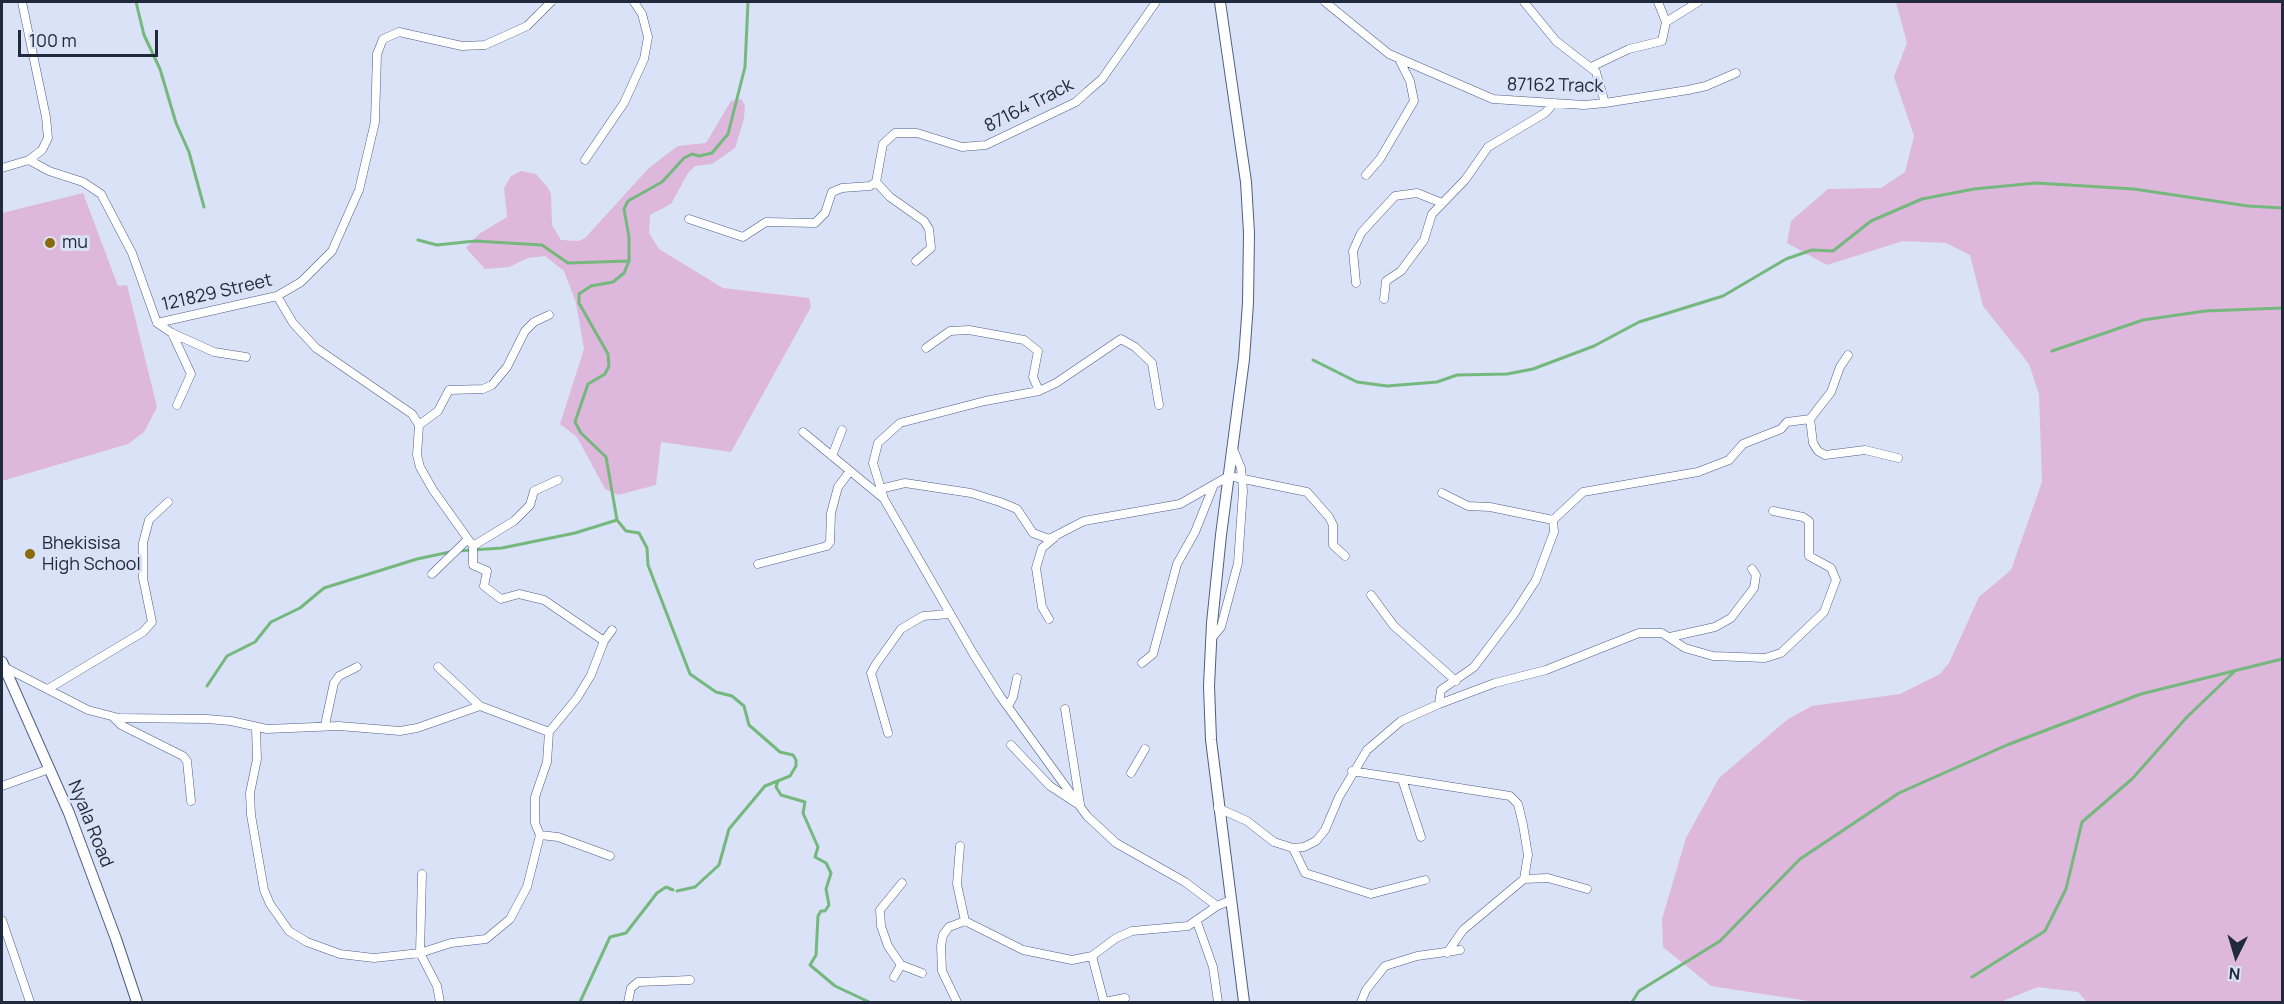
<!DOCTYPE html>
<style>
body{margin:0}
#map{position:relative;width:2284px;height:1004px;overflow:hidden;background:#d9e2f6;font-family:Manrope,sans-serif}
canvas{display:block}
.frame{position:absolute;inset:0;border:3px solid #21293c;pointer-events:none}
.north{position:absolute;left:2206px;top:926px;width:60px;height:60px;-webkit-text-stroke:4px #d9e2f6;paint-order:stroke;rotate:185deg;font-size:16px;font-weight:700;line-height:24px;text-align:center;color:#21293c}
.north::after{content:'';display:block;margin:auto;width:21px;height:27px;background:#21293c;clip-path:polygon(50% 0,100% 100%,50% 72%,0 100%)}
.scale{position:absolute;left:18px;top:30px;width:140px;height:27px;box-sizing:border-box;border:3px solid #21293c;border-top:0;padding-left:8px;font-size:18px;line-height:21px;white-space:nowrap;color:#21293c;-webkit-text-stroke:4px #d9e2f6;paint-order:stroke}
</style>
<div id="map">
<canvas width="2284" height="1004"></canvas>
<div class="frame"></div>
<div class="north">N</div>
<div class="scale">100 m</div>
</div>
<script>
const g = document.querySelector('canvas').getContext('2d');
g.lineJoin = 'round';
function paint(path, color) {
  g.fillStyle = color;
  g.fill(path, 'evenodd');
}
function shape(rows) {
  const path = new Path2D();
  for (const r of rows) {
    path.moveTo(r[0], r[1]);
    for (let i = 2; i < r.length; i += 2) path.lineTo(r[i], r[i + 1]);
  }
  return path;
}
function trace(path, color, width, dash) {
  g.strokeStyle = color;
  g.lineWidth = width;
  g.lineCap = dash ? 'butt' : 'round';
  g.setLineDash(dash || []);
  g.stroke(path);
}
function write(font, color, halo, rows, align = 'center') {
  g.font = font + ' Manrope,sans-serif';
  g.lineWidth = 6;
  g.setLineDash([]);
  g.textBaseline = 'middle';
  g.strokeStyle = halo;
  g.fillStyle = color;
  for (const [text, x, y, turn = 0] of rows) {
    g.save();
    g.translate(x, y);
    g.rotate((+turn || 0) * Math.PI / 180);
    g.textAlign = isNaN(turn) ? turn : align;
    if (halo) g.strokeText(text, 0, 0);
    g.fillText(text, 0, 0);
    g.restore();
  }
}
paint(shape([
 [1896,2,2282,2,2282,1002,2087,1002,2078,992,2038,987,2000,1002,1815,1002,1711,986,1663,947,1662,919,1686,838,1719,778,1788,719,1812,706,1900,694,1940,674,1949,663,1979,597,2011,570,2042,482,2039,394,2029,364,1983,306,1970,255,1946,243,1903,241,1827,265,1787,243,1791,221,1828,189,1881,188,1905,172,1914,136,1894,77,1907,43],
 [741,99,745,105,744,119,735,148,712,164,695,166,688,173,671,204,650,215,649,233,659,249,723,288,809,298,811,307,731,452,661,442,656,485,618,495,605,489,577,437,560,424,584,349,576,303,564,271,545,256,528,258,509,267,485,269,466,248,479,234,507,217,504,188,511,176,521,171,536,174,548,188,551,194,552,225,561,240,579,241,585,238,648,169,663,157,678,146,706,143,731,101],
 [83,193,118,286,127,285,157,407,144,432,128,444,2,481,2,213]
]), '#deb7dd');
trace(shape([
 [136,2,144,35,160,69,176,123,189,152,204,207],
 [418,240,437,245,475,241,542,245,568,263,628,261],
 [2052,351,2143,320,2205,311,2282,308],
 [1313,360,1357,382,1387,386,1437,382,1457,375,1507,374,1533,369,1594,346,1639,322,1723,296,1786,259,1812,250,1833,251,1871,221,1922,199,1974,189,2036,183,2134,189,2248,206,2282,208],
 [457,551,502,548,575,533,617,520],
 [207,686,227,656,255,642,271,622,300,608,324,588,417,559,450,552],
 [778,781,776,787,781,795,805,802,803,813,818,847,815,857,826,863,831,873,826,889,829,905,825,911,821,911,818,916,816,955,810,965,835,986,869,1002],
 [677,891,695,887,719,865,729,829,765,786,790,776,796,766,796,760,793,755,780,752,749,725,744,706,732,696,716,692,690,674,648,565,647,548,639,533,626,531,617,520,606,457,581,433,575,422,588,384,605,374,609,366,608,354,579,303,579,294,591,286,613,282,624,273,629,261,629,237,624,209,628,201,662,182,684,158,692,154,699,156,712,153,728,134,745,67,748,2],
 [1972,977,2045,931,2066,889,2082,822,2132,779,2187,717,2236,670],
 [580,1002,610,937,626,933,657,893,666,887,673,890],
 [1632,1002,1639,991,1720,941,1800,859,1899,793,2007,745,2141,694,2282,659]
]), '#75b87d', 3);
const minor = shape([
 [1325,2,1389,54,1493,99,1584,105,1605,103,1688,90,1706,86,1736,73],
 [1524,2,1556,41,1596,72,1605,103],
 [1666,22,1698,2],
 [1591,67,1629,49,1662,41,1666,22,1658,2],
 [29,160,49,171,83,182,101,194,132,253,157,323,277,296,301,282,332,251,359,190,375,122,377,54,383,39,399,32,462,46,485,45,527,26,551,2],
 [585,160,624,103,644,59,648,37,642,14,634,2],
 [2,168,29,160,42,150,48,138,46,117,22,2],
 [1366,175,1380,159,1414,101,1410,81,1399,59],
 [876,182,890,197,924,221,929,229,931,248,916,261],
 [689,219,743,237,766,222,815,223,825,213,832,192,842,188,870,186,876,182,883,144,895,133,917,133,962,147,986,145,1076,102,1088,91,1102,79,1156,2],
 [1356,283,1353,251,1361,233,1395,196,1417,193,1442,203],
 [277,296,293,323,316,348,412,414,419,425,417,455,420,467,433,490,473,546,473,565,487,571,484,586,501,599,519,594,544,600,604,641],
 [1384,299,1386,281,1401,271,1424,240,1432,214,1465,180,1488,147,1545,113,1554,103],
 [157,323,172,333,214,352,246,357],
 [172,333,191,374,177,405],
 [926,348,950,331,969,330,1024,340,1038,351,1033,377,1039,391],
 [1159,405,1152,363,1135,347,1121,339,1056,383,1039,391,985,401,900,423,878,443,873,463,884,499,974,655,1000,696,1087,816,1116,843,1185,882,1217,906],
 [1810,419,1813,443,1818,451,1825,455,1865,450,1898,458],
 [419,425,438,411,449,390,483,389,492,385,507,367,525,331,534,322,549,315],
 [803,432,883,498],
 [832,456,842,430],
 [880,489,905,483,971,493,1000,502,1017,509,1033,533,1049,539,1084,521,1180,504,1229,476,1307,492,1329,517,1333,525,1333,545,1345,556],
 [1442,493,1468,506,1490,507,1553,520],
 [473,546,514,521,530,505,534,491,558,480],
 [758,564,827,546,830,542,831,513,838,487,850,471],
 [432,574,467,540],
 [1371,595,1394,626,1456,681],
 [1049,619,1042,607,1036,568,1042,548,1054,538],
 [1670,637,1715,627,1731,618,1754,588,1756,575,1752,569],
 [1211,639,1221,627,1238,563,1243,491,1241,468,1233,449],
 [1142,663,1153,654,1177,564,1195,532,1213,487],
 [4,667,88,710,119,718,207,719,231,721,267,729,339,726,400,731,417,728,480,706],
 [438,667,480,706,549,732,577,698,591,675,604,641,612,630],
 [48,689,143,632,152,622,143,578,143,543,149,520,168,502],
 [1439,704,1441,690,1474,667,1514,614,1536,580,1554,532,1553,520,1583,492,1698,472,1729,460,1743,444,1781,429,1787,422,1810,419,1831,392,1840,367,1848,355],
 [1008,706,1013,697,1017,678],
 [1065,709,1080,804],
 [113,717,121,725,183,756,187,761,191,801],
 [325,725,334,683,339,676,357,667],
 [256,728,257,759,250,793,251,815,264,890,270,904,289,931,307,942,340,954,374,958,420,953,451,943,486,939,510,919,527,887,540,835,535,823,535,797,547,762,549,732],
 [888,733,871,673,876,664,901,629,923,616,950,614],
 [1011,745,1050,786,1079,805],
 [1352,771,1510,796,1518,804,1523,825,1528,855,1524,879],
 [1131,773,1145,749],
 [1402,779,1421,837],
 [2,786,49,769],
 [1218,808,1247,821,1274,842,1293,848,1304,847,1316,841,1325,830,1339,797,1367,750,1401,721,1439,704,1495,683,1546,670,1639,633,1662,633,1685,648,1713,656,1765,658,1781,653,1824,612,1836,580,1831,568,1809,556,1809,521,1803,517,1773,511],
 [540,835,558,837,610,856],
 [960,846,957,884,965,921],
 [1293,848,1305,873,1371,894,1425,880],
 [422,874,420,953,437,986,440,1002],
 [2,920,30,1002],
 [1197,922,1213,967,1218,1002],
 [1447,953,1463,930,1524,879,1548,878,1587,889],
 [1092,956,1104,1002],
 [901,965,888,946,881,926,880,910,902,883],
 [894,977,901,965,922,973],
 [628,1002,631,988,638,982,690,980],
 [957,1002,942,971,941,946,943,935,949,927,965,921,1023,950,1072,960,1092,956,1116,938,1132,931,1188,926,1217,906,1229,901],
 [1104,1002,1125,998],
 [1361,1002,1366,990,1385,966,1417,956,1460,950]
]);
const tertiary = shape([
 [2,662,69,813,116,939,137,1002]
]);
const secondary = shape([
 [1220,2,1246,182,1249,233,1248,303,1244,359,1221,535,1212,623,1209,686,1211,740,1244,1002]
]);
trace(minor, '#4d5e8a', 9);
trace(tertiary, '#4d5e8a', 12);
trace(secondary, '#4d5e8a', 12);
trace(minor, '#fff', 8);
trace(tertiary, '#fff', 10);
trace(secondary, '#fff', 10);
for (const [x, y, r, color] of [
 [50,243,6,"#8a6a09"],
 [30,554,6,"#8a6a09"]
]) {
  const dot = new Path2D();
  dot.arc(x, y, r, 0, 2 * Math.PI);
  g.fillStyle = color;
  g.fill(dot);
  trace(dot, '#d9e2f6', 2);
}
write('18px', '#21293c', '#d9e2f6', [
 ["87162 Track",1555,86,1],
 ["87164 Track",1029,106,-27],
 ["121829 Street",217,293,-13],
 ["Nyala Road",90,824,68]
]);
write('18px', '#21293c', '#d9e2f6', [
 ["mu",62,243],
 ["Bhekisisa",42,544],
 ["High School",42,565]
], 'left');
</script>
